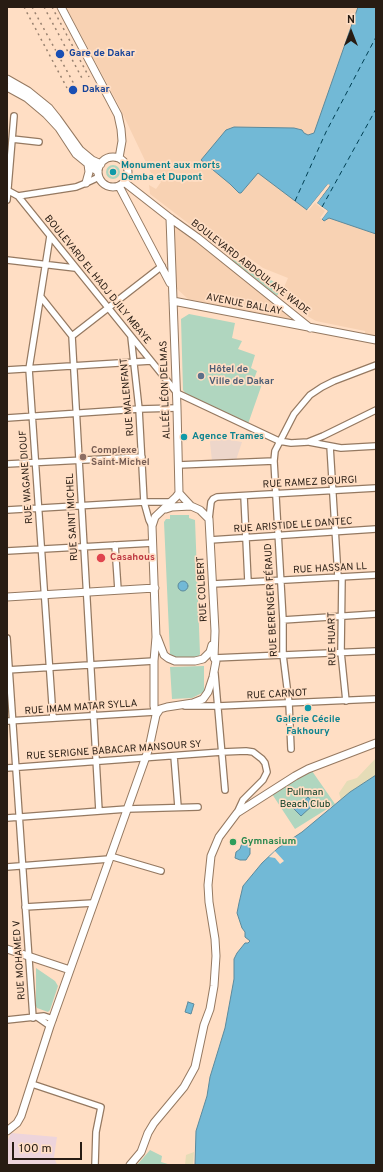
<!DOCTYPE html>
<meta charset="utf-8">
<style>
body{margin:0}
#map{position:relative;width:383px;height:1172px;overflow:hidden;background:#ffdec4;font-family:Overpass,sans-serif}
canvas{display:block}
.frame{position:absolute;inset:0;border:8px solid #281c13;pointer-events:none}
.north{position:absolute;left:331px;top:12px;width:40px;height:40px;-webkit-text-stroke:3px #ffdec4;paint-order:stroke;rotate:0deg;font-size:11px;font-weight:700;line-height:16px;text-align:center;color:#281c13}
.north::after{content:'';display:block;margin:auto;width:14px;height:18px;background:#281c13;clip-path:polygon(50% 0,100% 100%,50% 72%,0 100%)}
.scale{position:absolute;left:12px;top:1142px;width:70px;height:18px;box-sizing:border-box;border:2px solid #281c13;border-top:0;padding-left:5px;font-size:12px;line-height:14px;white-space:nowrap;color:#281c13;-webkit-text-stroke:3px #ffdec4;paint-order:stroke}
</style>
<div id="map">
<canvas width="383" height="1172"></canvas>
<div class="frame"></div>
<div class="north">N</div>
<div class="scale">100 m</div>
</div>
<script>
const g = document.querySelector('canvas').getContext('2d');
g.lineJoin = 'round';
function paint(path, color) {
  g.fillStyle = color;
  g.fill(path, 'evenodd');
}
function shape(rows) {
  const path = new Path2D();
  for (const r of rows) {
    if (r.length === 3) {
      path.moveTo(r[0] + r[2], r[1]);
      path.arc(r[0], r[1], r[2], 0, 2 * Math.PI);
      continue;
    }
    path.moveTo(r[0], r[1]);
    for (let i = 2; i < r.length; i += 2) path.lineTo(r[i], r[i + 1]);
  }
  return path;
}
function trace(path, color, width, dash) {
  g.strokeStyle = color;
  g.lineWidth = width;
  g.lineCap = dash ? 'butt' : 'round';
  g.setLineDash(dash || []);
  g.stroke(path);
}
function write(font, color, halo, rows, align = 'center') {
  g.font = font + ' Overpass,sans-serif';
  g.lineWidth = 3.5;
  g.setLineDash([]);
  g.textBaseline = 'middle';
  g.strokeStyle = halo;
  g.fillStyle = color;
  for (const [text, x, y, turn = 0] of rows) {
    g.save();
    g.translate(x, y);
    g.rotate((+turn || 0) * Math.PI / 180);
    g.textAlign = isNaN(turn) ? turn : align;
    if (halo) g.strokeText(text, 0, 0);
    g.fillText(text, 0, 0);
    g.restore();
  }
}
paint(shape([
 [66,7,376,7,376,336,365,334,365,331,316,321,302,313,280,296,288,278,263,268,245,255,242,259,214,243,150,194,149,185,156,189,161,182,151,173,118,104],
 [173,224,302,324,188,299,176,288]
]), '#f8d2b3');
paint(shape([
 [214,433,230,440,242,442,236,460,212,461,210,442]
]), '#edd6ca');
paint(shape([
 [11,1133,57,1137,54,1157,57,1165,7,1165,7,1142]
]), '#edd4db');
paint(shape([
 [113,172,7],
 [232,259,282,286,277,296,231,261],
 [189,314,235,323,232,338,242,341,238,349,255,355,251,368,257,371,254,379,262,384,248,424,189,398,183,390,181,319],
 [170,515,189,515,189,518,195,520,200,654,198,657,174,658,170,654,164,522,166,519,170,519],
 [204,666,204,692,192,698,172,699,170,667],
 [312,771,335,804,295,829,272,794],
 [36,968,55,981,58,986,50,1010,48,1012,37,1008,36,1006],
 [150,1150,162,1156,161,1162,171,1165,137,1165]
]), '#b0d6bf');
paint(shape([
 [376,758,376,775,350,792,341,800,339,793,347,781,357,778],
 [194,1152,193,1165,185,1165,186,1155]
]), '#e5dcb7');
const water = shape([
 [358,7,376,7,376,234,329,218,324,221,322,219,328,211,317,203,330,186,328,184,307,210,258,173,241,193,239,193,230,184,201,160,226,130,234,127,294,128,302,130,304,133,308,135,314,133,358,7],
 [183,586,5],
 [376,775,376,1165,195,1165,196,1131,207,1096,210,1077,225,1028,234,979,234,959,237,953,245,943,248,943,250,941,245,937,245,932,242,928,237,913,239,903,243,886,262,863,278,848,302,832,350,792,376,775],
 [308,797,314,804,301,816,293,808,296,806,297,807,308,797],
 [246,842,250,844,250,854,246,860,240,860,235,858,236,852,240,849,242,843,246,842],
 [188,1002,194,1004,191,1014,185,1012,188,1002]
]);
paint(water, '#72b9d6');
trace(water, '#5c8a9c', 1);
paint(shape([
 [328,184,330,185,317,203,328,211,322,219,320,218,325,211,315,203,308,211,307,210],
 [275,851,284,861,280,864,275,858,269,857]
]), '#ffdec4');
trace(shape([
 [295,201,326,132,376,37],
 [322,207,376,109]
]), '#003f53', 1, [5, 4]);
const minor = shape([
 [12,139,39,142],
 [7,190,18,196,177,393,279,441,291,443,308,442,323,436,376,410],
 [18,196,76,187,86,183,99,177],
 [7,200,14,116],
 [50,236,29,369,53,718],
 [7,260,75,268],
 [41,297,72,336],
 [72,336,99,811],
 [72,336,162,266],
 [131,337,139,409,144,502,149,520,152,526],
 [7,370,151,361],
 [7,418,139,409,177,408],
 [309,442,341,448,376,446],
 [330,446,338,577],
 [7,464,142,457],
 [178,465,274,461],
 [244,496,248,582],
 [7,510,144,502,171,502],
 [209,519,211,502,213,499,217,497,376,488],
 [210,540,376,529],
 [115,545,118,590],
 [7,551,153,543],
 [342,577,341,652,346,701],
 [213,584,376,575],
 [283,620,376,614],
 [7,638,33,1018],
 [214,658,376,651],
 [7,670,154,661],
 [215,674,225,790],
 [185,706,218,706,376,699],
 [7,721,155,712],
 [291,749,289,703,283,655,283,620,274,461,275,451,294,414,310,395,322,387,334,381,376,365],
 [174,756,178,807],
 [7,768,222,752,246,751,253,752,262,759,265,763,267,772,263,780,243,800,237,813],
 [7,818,127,809,198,807],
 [110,856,161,871],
 [7,867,109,859],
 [25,907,93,903],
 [37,1017,50,1026],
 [7,1020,44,1016,53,1019],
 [32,1084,101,1107,96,1132,95,1165]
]);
const tertiary = shape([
 [61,7,118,115,121,129,122,141,119,158],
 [7,79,28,91,49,108,57,118,80,150,92,160,101,164],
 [7,87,27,98,46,114,59,128,76,154,98,172],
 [113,172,15],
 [124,182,170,218,198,238,310,328],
 [86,183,89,172,88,164],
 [119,186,170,283],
 [170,218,177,408,179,493],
 [173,301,376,340],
 [166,509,172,507,191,506],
 [7,597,155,588],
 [157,637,164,655,168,658,175,661,195,661,203,659,210,652,212,645],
 [156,715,160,709,167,707,193,703,203,699,208,692,213,677,216,661,214,658,215,631,209,519,200,510,191,506,179,493],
 [7,949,70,970],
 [7,1131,17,1123,21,1116,50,1026,149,748,156,715,154,706,154,661,156,637,152,526,155,517,176,497,179,493],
 [130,1165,141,1152,148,1133,154,1123,184,1087,195,1067,204,1025,210,1009,214,986,216,956,215,939,209,902,208,885,211,856,219,837,237,813,295,776,308,769,376,743]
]);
trace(minor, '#957961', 8);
trace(tertiary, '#957961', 9);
trace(minor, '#fff', 5.5);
trace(tertiary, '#fff', 7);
trace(shape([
 [24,7,67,88],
 [32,7,74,84],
 [44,7,83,80],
 [52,7,89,77]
]), '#98816f', 1.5, [2, 4]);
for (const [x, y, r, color] of [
 [60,54,5,"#1a4fb4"],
 [73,90,5,"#1a4fb4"],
 [113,172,4,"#0f9aa8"],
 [201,376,4,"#5c6f8a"],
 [184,437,4,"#0f9aa8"],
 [83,457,4,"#8d6e63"],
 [101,558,5,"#e0444e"],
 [308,708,4,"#0f9aa8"],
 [233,842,4,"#2e9e5b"]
]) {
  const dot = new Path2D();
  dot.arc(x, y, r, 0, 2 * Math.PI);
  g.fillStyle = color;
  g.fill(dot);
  trace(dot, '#ffdec4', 1.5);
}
write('bold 10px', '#164399', '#ffdec4', [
 ["Gare de Dakar",69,54],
 ["Dakar",82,90]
], 'left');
write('bold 10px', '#0d838f', '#ffdec4', [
 ["Monument aux morts",121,166],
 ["Demba et Dupont",121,178],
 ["Agence Trames",192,437],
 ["Galerie Cécile",308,720,"center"],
 ["Fakhoury",308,732,"center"]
], 'left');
write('10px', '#281c13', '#ffdec4', [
 ["BOULEVARD ABDOULAYE WADE",250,268,38],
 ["BOULEVARD EL HADJ DJILY MBAYE",97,280,51],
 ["AVENUE BALLAY",244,305,11],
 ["ALLÉE LÉON DELMAS",166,390,-92],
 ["RUE MALENFANT",128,397,-95],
 ["RUE WAGANE DIOUF",27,477,-94],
 ["RUE RAMEZ BOURGI",310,483,-3],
 ["RUE SAINT MICHEL",73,517,-93],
 ["RUE ARISTIDE LE DANTEC",293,526,-4],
 ["RUE HASSAN LL",330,569,-3],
 ["RUE COLBERT",203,589,-93],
 ["RUE BERENGER FÉRAUD",272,600,-93],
 ["RUE HUART",333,639,-91],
 ["RUE CARNOT",277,695,-3],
 ["RUE IMAM MATAR SYLLA",81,708,-4],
 ["RUE SERIGNE BABACAR MANSOUR SY",114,751,-4],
 ["RUE MOHAMED V",20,960,-94]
]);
write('bold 10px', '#4e5e75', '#ffdec4', [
 ["Hôtel de",209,370],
 ["Ville de Dakar",209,382]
], 'left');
write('bold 10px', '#785e54', '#ffdec4', [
 ["Complexe",91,451],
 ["Saint-Michel",91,463]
], 'left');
write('bold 10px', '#be3a42', '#ffdec4', [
 ["Casahous",110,558]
], 'left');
write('10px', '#00361f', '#ffdec4', [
 ["Pullman",305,793],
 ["Beach Club",305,805]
]);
write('bold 10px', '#27864d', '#ffdec4', [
 ["Gymnasium",241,842]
], 'left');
</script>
